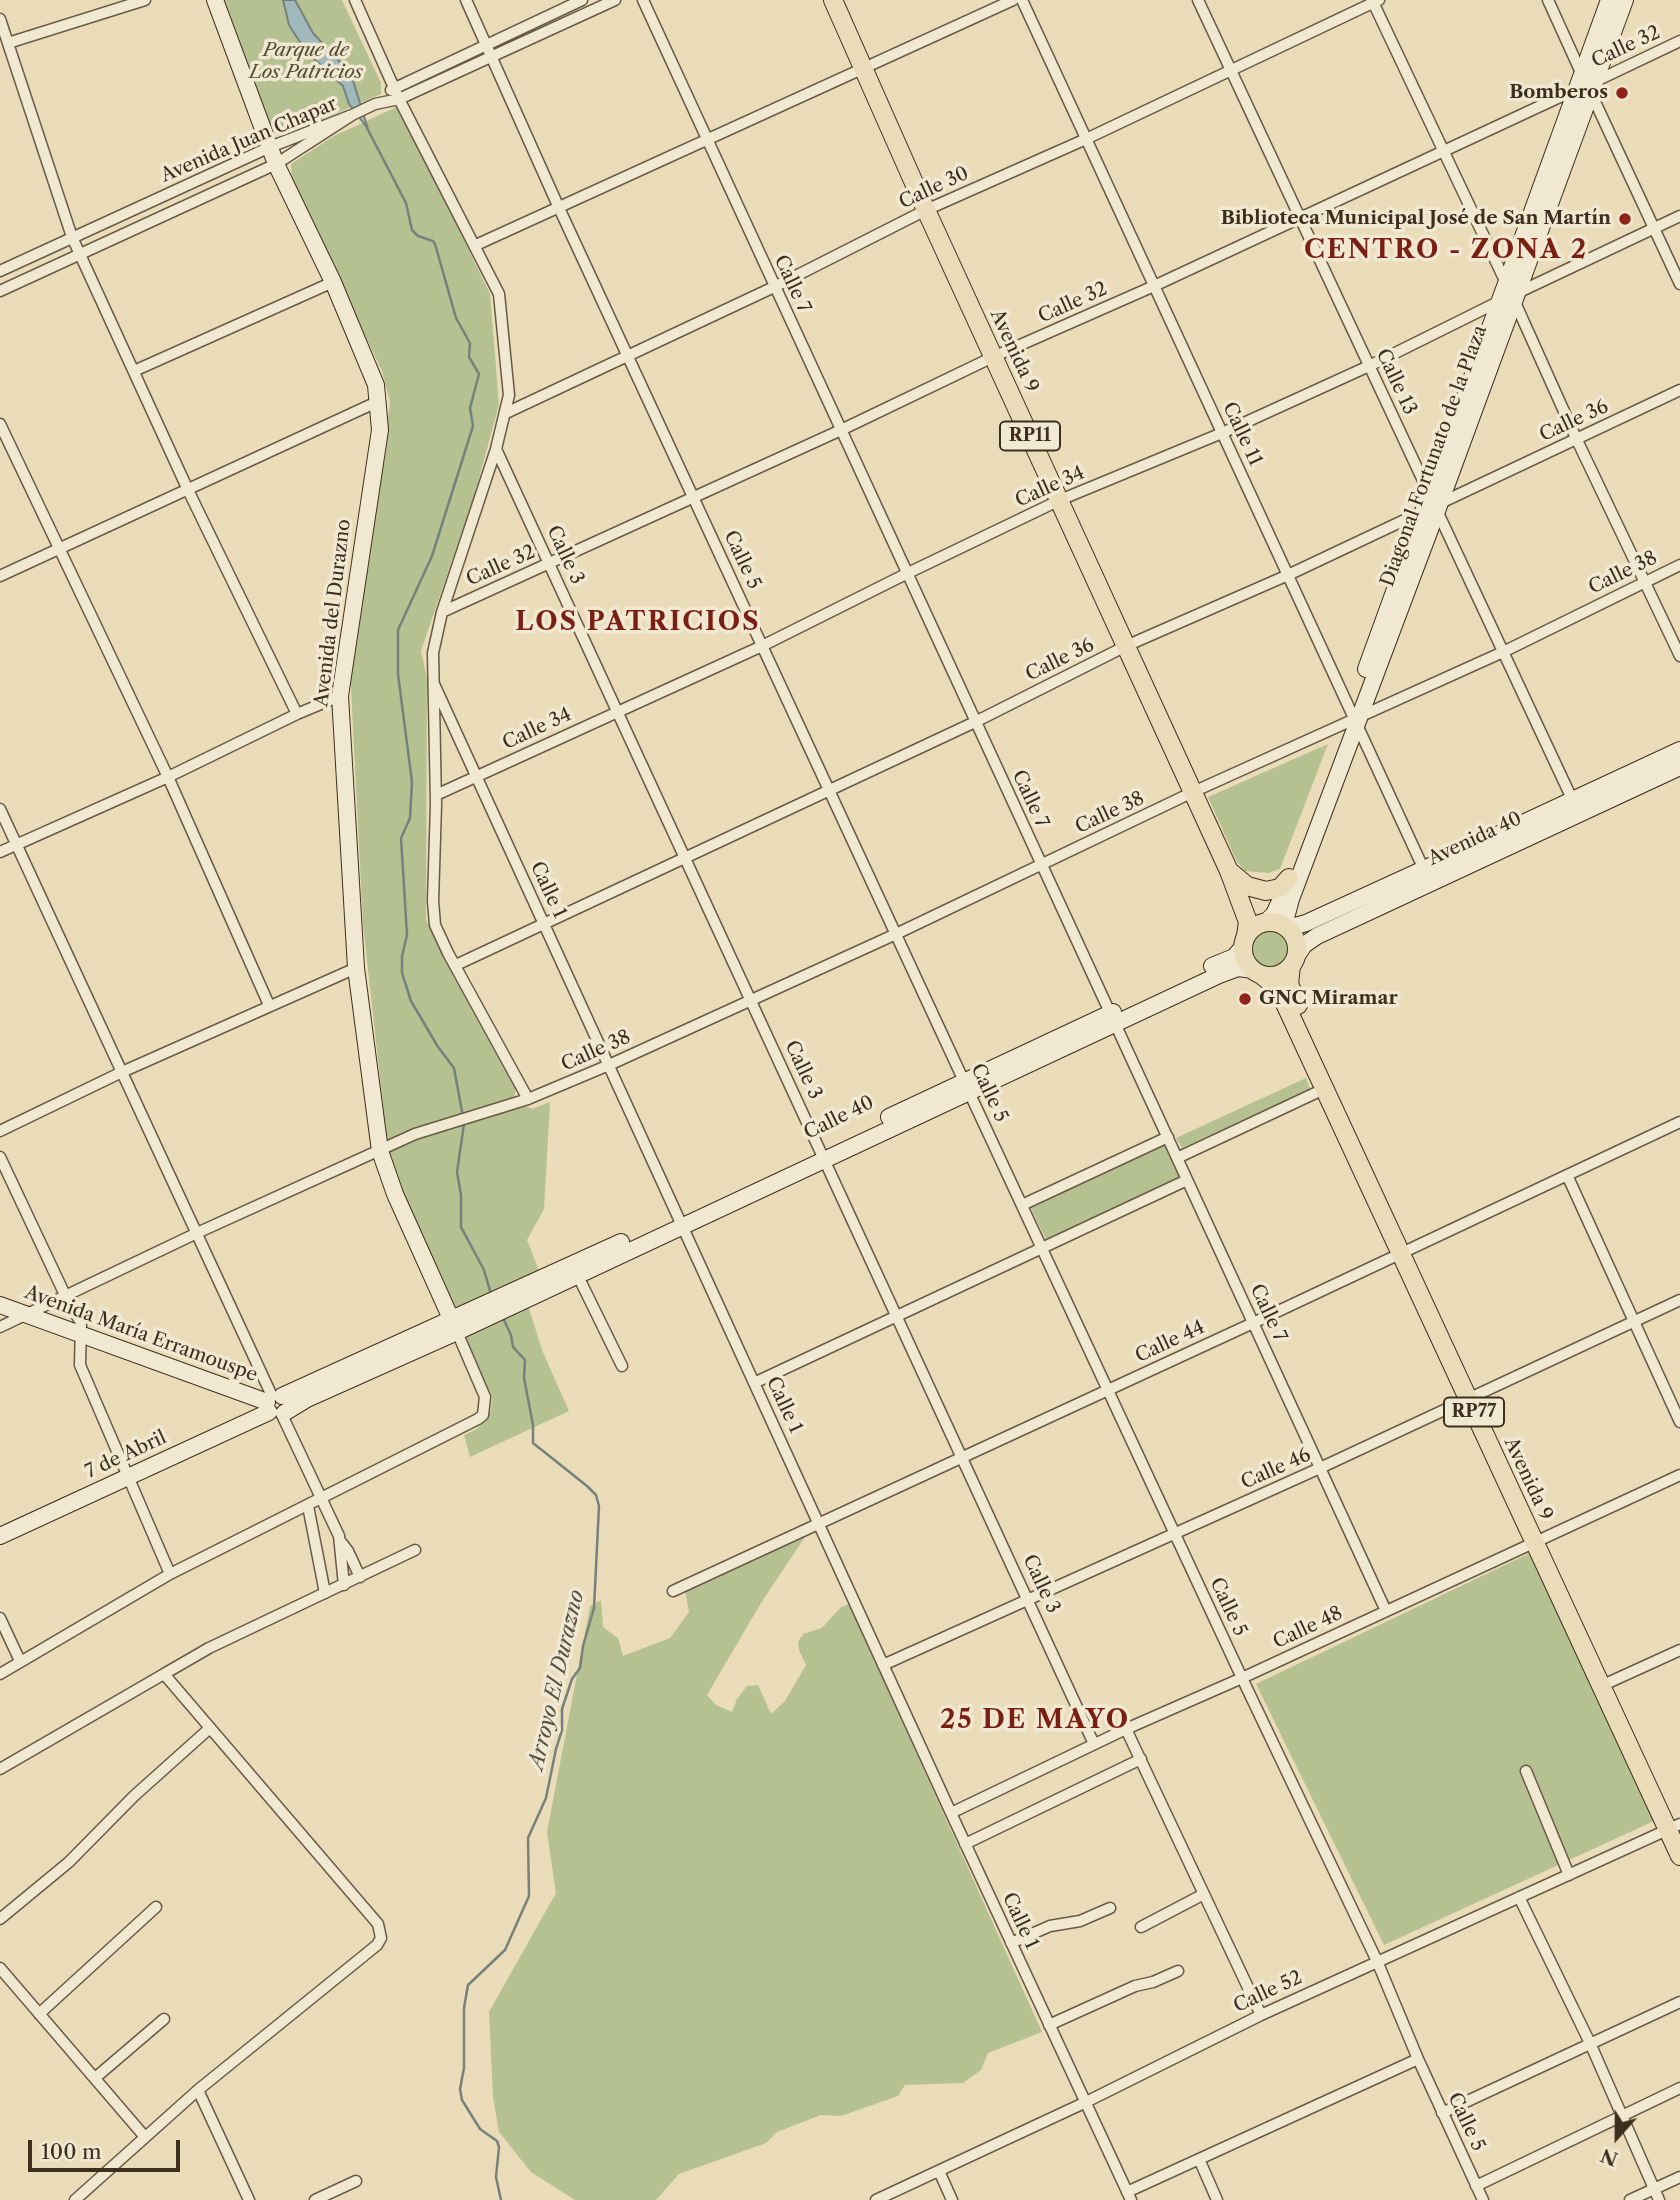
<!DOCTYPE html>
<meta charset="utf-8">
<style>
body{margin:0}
#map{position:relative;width:1680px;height:2200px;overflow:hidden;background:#eadcb9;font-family:"Libre Caslon Text",serif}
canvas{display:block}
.north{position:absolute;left:1582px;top:2102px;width:70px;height:70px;-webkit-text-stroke:5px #f1e8d2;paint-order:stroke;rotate:201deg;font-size:19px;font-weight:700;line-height:28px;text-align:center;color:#3d2f1d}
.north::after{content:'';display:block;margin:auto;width:24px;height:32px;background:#3d2f1d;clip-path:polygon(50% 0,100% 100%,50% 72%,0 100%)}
.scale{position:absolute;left:28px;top:2140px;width:152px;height:32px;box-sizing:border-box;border:4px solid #3d2f1d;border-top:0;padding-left:9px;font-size:21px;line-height:24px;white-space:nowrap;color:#3d2f1d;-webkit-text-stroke:5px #f1e8d2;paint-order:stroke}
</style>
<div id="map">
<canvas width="1680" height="2200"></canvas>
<div class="north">N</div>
<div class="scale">100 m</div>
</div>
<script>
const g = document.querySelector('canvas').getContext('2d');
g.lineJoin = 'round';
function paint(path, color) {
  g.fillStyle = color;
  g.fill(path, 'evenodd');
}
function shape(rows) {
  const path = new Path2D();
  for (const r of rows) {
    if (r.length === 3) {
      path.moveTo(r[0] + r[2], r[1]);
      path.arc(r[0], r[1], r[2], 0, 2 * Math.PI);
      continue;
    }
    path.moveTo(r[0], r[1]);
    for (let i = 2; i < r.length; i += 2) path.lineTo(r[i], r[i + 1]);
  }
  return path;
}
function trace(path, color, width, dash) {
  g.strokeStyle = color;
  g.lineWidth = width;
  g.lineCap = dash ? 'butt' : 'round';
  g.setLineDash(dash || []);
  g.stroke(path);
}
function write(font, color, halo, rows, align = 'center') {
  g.font = font + ' "Libre Caslon Text",serif';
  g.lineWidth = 7;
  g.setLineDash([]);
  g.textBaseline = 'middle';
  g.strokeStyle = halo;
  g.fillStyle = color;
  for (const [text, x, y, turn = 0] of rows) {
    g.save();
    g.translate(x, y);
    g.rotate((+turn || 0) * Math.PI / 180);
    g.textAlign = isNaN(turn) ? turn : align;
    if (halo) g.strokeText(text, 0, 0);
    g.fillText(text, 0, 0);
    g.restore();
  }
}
paint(shape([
 [223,0,342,0,381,83,381,94,296,131,288,133,279,131,261,115],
 [399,106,490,294,499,405,475,493,421,651,427,678,426,920,516,1087,515,1095,511,1099,532,1109,550,1102,544,1209,527,1240,540,1273,487,1299,452,1308,389,1159,363,924,350,669,390,402,382,371,292,181,291,164,334,136],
 [1328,744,1280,869,1268,873,1245,871,1237,862,1208,797],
 [1270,948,19],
 [1306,1078,1310,1089,1182,1148,1176,1138],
 [1163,1143,1179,1177,1046,1240,1030,1206],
 [528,1305,542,1350,569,1411,470,1457,464,1435,475,1430,485,1420,491,1410,492,1397,466,1338,496,1319],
 [807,1534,761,1603,707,1695,716,1705,732,1712,737,1699,747,1686,758,1685,771,1714,785,1701,806,1665,799,1650,798,1642,803,1634,822,1628,841,1607,849,1604,1042,2032,988,2053,981,2070,963,2083,905,2085,898,2096,841,2116,821,2115,777,2132,766,2143,679,2174,656,2200,575,2200,531,2172,499,2132,493,2097,489,2012,556,1893,547,1832,590,1606,601,1600,603,1627,618,1638,623,1656,670,1638,689,1612,685,1590],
 [1530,1553,1654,1821,1384,1945,1256,1684]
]), '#b5c191');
const water = shape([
 [283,0,295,0,313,33,351,74,368,129,349,104,343,86,307,52,296,36,289,25,283,0]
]);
paint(water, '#9eb8bb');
trace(water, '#77817c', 2);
trace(shape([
 [367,128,406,203,412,230,418,236,433,241,435,244,456,318,470,343,469,357,479,374,470,408,473,426,432,556,398,630,398,674,412,782,410,818,401,838,407,935,402,956,402,973,411,1001,438,1047,454,1068,463,1117],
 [464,1124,457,1172,461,1195,461,1227,484,1270,491,1294],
 [501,2200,496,2177,499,2147,497,2141,480,2129,462,2100,460,2089,464,2068,464,2008,468,1985,505,1950,529,1896,528,1838,546,1798,556,1749,562,1730,562,1709,572,1679,580,1668,583,1646,594,1608,599,1506,596,1495,587,1486,533,1443,533,1425,524,1378,525,1360,513,1347,511,1335,502,1316]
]), '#77817c', 2.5);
const street = shape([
 [355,0,399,99,499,294,509,395,496,449,442,612,433,653,436,804,433,901,435,925,448,953,528,1099],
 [466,0,559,208,969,1092,1242,1678,1377,1961,1418,2059,1483,2200],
 [643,0,1386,1611],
 [1022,0,1426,874],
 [1198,0,1573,801,1572,806],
 [1372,0,1507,285],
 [1548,0,1583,77],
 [0,19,72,237,188,490,297,714],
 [8,43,145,0],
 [1594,82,1680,41],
 [391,90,582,0],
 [1590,91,1680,284],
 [352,115,375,104,399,99,615,0],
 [476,245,1013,0],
 [0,271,270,147,352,115,276,164,0,291],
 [1515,294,1680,216],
 [1514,300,1576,438,1680,656],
 [134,371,333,282],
 [506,413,774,287,926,210,1086,139,1379,0],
 [0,424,168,777,269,1005],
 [496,449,1094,1744],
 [0,576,379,401],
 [442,612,841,430,993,357,1154,286,1579,88],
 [434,684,951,1813,1131,2200],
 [436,795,762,646,908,573,1060,500,1222,433,1369,366,1500,301],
 [0,809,272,1396],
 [0,852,168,777,297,714,340,696],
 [456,965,975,722,1126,646,1288,575,1680,390],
 [0,1131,122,1072,356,968],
 [0,1157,65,1295,81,1323,80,1365,170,1574],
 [1177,1158,1324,1089],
 [1567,1175,1680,1422],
 [1022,1205,1168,1137],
 [575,1270,622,1366],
 [0,1327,197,1233,415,1134,528,1099,609,1065,896,934,1193,792,1503,652,1680,565],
 [754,1383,1187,1180],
 [282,1415,339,1536,344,1585],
 [308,1506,325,1593],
 [341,1542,348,1551,360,1577],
 [673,1591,1253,1323,1680,1122],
 [0,1618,20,1661],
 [883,1665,1320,1468,1680,1300],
 [0,1674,170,1574,478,1419,483,1415,485,1397,457,1332],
 [1601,1686,1680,1650],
 [1126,1729,1261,2015],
 [0,1769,164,1674],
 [1526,1771,1569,1875],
 [951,1813,1126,1729,1242,1678,1680,1475],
 [965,1844,1141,1759],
 [1519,1897,1590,2043,1659,2200],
 [0,1919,69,1862,134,1796,210,1728],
 [1141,1927,1204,1894],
 [1011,1943,1050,1926,1080,1921,1110,1908],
 [0,1968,145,2137],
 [39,2014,156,1907],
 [1049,2025,1135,1986,1153,1982,1178,1971],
 [95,2078,164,2019],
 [198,2090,249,2200],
 [1442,2113,1680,2002],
 [1199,2159,1217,2200],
 [939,2171,952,2200],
 [1476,2186,1680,2088],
 [1127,2192,1418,2059],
 [75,2200,198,2090,377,1945,381,1938,378,1924,164,1674,209,1648,415,1550],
 [315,2200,356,2181],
 [876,2200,1084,2103,1261,2015,1680,1824],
 [1630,2200,1680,2177]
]);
const secondary = shape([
 [215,0,276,164,333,282,376,385,380,430,340,696,356,968,380,1151,395,1194,457,1332],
 [1366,669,1609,0],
 [1266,922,1274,914,1285,890],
 [1287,927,1286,918,1291,899,1437,511,1625,0],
 [1288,928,1306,923,1424,869,1680,750],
 [1295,959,1304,945,1317,936,1680,767],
 [1212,966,1234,957,1242,948],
 [889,1117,1113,1012],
 [0,1305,267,1402],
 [282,1396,621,1242],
 [284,1413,307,1399,457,1332,1219,975,1238,968,1253,970],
 [0,1536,269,1412]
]);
const primary = shape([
 [833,0,926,210,1229,871,1248,922,1246,936],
 [1229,871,1247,886,1266,891,1280,888,1289,878],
 [1270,949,27],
 [1291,966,1289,984,1298,1005],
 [1260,974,1274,985,1281,995,1680,1856]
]);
trace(street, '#685a44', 13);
trace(secondary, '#3d2f1d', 18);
trace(primary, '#3d2f1d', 20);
trace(street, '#f1e8d2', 10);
trace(secondary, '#f1e8d2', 16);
trace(primary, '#eadcb9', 18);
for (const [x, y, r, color] of [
 [1622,93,7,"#8f2418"],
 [1625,219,7,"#8f2418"],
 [1245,999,7,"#8f2418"]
]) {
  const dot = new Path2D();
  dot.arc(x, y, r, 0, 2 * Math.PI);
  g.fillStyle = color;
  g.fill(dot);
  trace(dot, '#f1e8d2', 2.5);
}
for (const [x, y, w] of [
 [1030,436,60],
 [1474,1412,60]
]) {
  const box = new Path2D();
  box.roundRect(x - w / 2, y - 14.5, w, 29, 5);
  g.fillStyle = '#f1e8d2';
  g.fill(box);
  trace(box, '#3d2f1d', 2);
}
write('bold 18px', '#3d2f1d', null, [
 ["RP11",1030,436],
 ["RP77",1474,1412]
]);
write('19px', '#3d2f1d', '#f1e8d2', [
 ["Calle 32",1626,47,-25],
 ["Avenida Juan Chapar",249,140,-23],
 ["Calle 30",934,188,-25],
 ["Calle 7",792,284,65],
 ["Calle 32",1073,303,-24],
 ["Avenida 9",1014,351,65],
 ["Calle 13",1396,382,65],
 ["Calle 36",1574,421,-25],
 ["Calle 11",1242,434,65],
 ["Diagonal Fortunato de la Plaza",1434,456,-70],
 ["Calle 34",1050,487,-24],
 ["Calle 3",565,555,65],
 ["Calle 5",742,560,65],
 ["Calle 32",501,566,-24],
 ["Calle 38",1623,573,-26],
 ["Avenida del Durazno",333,613,-83],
 ["Calle 36",1060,660,-26],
 ["Calle 34",537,729,-25],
 ["Calle 7",1030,799,65],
 ["Calle 38",1110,813,-25],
 ["Avenida 40",1475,839,-25],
 ["Calle 1",548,890,65],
 ["Calle 38",596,1051,-24],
 ["Calle 3",803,1070,65],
 ["Calle 5",989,1093,65],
 ["Calle 40",839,1118,-26],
 ["Calle 7",1268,1313,65],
 ["Avenida María Erramouspe",141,1334,20],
 ["Calle 44",1170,1342,-25],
 ["Calle 1",784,1405,65],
 ["7 de Abril",126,1455,-25],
 ["Calle 46",1276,1469,-24],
 ["Avenida 9",1528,1479,65],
 ["Calle 3",1041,1584,65],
 ["Calle 5",1228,1607,65],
 ["Calle 48",1308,1628,-25],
 ["Calle 1",1020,1921,65],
 ["Calle 52",1268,1992,-25],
 ["Calle 5",1466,2122,65]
]);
write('italic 19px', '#554c34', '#f1e8d2', [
 ["Parque de",306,51],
 ["Los Patricios",306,73]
]);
write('bold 19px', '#3d2f1d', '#f1e8d2', [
 ["Bomberos",1608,93],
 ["Biblioteca Municipal José de San Martín",1611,219],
 ["GNC Miramar",1259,999,"left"]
], 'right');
write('italic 21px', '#555144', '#f1e8d2', [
 ["Arroyo El Durazno",557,1680,-77]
]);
g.letterSpacing = '2px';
write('bold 26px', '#7a1f14', '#f1e8d2', [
 ["CENTRO - ZONA 2",1446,250],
 ["LOS PATRICIOS",638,622],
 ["25 DE MAYO",1035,1720]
]);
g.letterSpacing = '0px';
</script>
